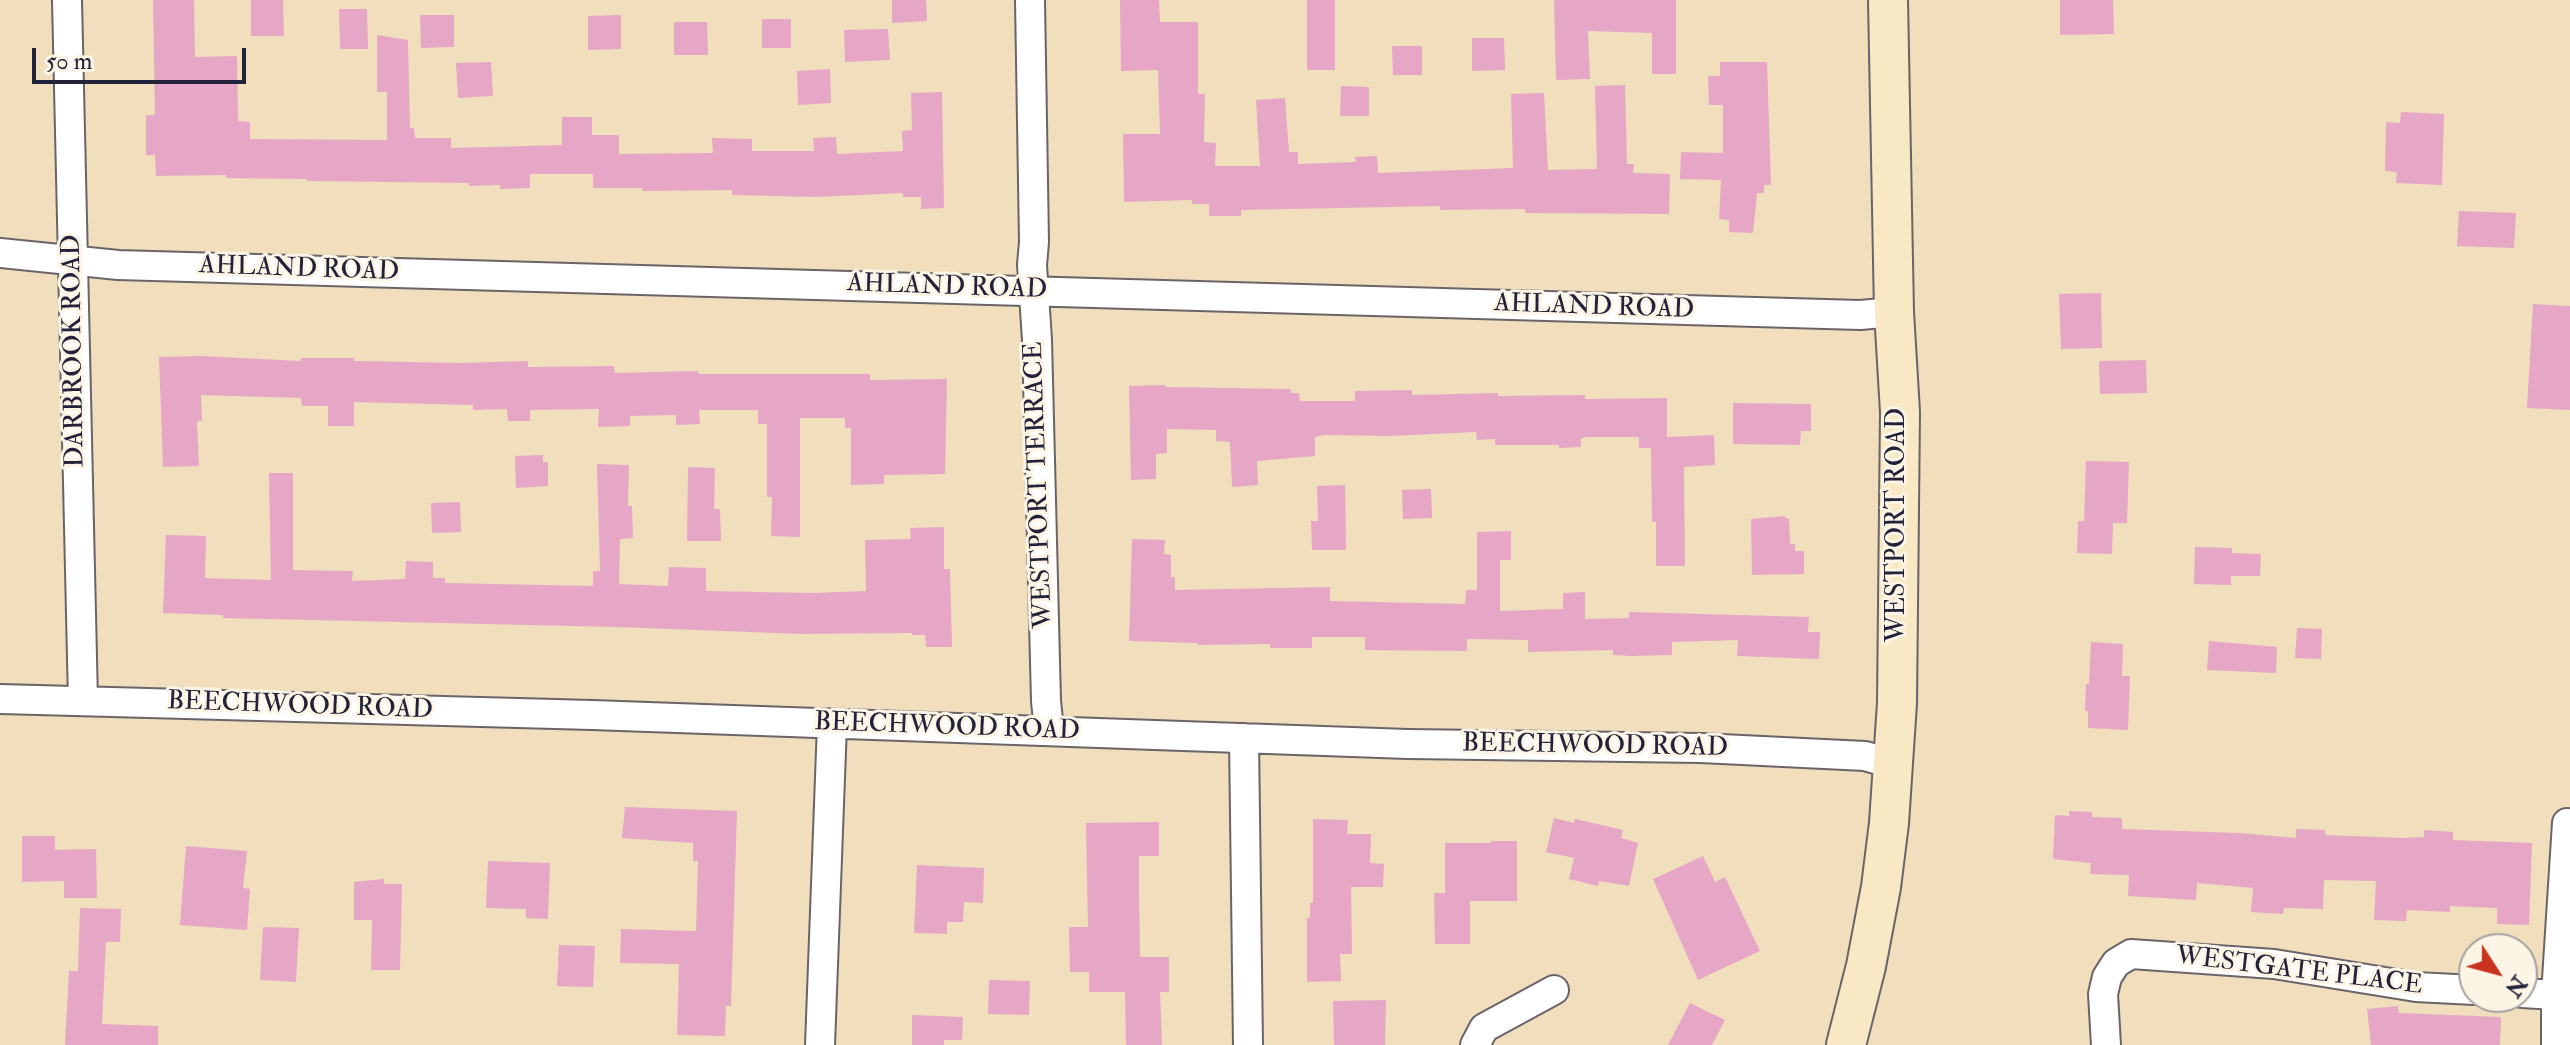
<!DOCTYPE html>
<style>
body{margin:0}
#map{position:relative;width:2570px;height:1045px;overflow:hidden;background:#f0debd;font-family:"IM FELL Double Pica",serif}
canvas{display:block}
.north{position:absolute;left:2458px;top:933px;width:80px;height:80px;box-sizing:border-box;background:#fcf5e5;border:2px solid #a5a1a1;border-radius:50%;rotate:126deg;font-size:22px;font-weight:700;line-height:32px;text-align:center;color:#22223b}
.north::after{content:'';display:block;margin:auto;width:28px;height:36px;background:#c8321e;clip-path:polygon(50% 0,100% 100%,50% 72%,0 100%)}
.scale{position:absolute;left:32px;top:48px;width:214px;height:36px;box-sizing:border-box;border:4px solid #22223b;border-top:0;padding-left:10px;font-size:24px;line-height:28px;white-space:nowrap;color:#22223b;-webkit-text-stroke:6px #fcf5e5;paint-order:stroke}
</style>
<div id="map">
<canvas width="2570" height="1045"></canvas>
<div class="north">N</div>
<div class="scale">50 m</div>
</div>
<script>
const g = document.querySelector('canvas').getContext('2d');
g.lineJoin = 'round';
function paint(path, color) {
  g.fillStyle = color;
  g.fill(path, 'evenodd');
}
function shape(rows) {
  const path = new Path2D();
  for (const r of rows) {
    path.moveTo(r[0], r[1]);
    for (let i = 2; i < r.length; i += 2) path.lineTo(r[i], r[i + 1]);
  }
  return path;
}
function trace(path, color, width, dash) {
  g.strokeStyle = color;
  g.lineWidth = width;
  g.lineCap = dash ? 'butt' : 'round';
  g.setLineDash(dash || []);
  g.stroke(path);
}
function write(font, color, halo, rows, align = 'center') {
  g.font = font + ' "IM FELL Double Pica",serif';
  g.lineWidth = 6;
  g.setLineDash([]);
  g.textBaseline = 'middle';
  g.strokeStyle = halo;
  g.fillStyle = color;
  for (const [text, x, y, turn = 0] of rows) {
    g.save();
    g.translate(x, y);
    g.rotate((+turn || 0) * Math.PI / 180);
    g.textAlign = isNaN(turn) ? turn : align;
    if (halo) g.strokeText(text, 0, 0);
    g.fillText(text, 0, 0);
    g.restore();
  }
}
paint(shape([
 [153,0,194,0,195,57,237,56,238,121,250,122,250,139,387,140,387,92,377,92,377,35,408,40,410,128,414,128,415,138,451,138,451,148,562,145,562,117,592,117,592,135,619,135,619,154,713,153,712,138,752,139,752,151,814,151,813,138,836,137,837,154,903,151,902,131,912,130,911,93,942,92,944,208,921,209,921,197,903,197,903,193,816,197,732,195,732,190,642,191,642,188,593,188,593,174,530,174,530,188,500,189,500,185,469,186,469,183,307,181,307,179,226,178,226,175,156,176,155,155,146,155,146,115,155,115],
 [251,0,283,0,284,36,251,36],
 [892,0,926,0,927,21,892,23],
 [1120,0,1159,0,1160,22,1198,22,1198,94,1205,94,1204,142,1216,143,1215,166,1260,166,1256,100,1285,98,1289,152,1298,152,1298,164,1356,162,1355,157,1377,156,1378,173,1513,168,1511,94,1544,93,1548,170,1597,169,1595,86,1625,85,1627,164,1634,164,1633,173,1670,174,1669,214,1525,213,1525,209,1440,210,1440,206,1241,210,1241,216,1209,216,1209,204,1192,204,1192,200,1124,202,1123,134,1160,134,1158,70,1121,71],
 [1307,0,1335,0,1335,70,1307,70],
 [1554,0,1676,0,1676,74,1652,74,1652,33,1588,31,1590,79,1556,80],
 [2060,0,2113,0,2114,34,2060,35],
 [339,9,367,9,368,49,340,49],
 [420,15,454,15,454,47,421,48],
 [621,15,621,49,588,50,588,16],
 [762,19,791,19,791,48,762,48],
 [674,22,707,22,708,55,674,55],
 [888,29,890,60,845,62,844,30],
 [1472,38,1504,38,1505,70,1472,71],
 [1392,46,1422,46,1422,75,1393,75],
 [491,62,493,96,458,98,456,63],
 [1720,62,1767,62,1771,185,1764,185,1764,193,1757,193,1753,233,1729,232,1729,220,1719,219,1721,180,1680,179,1681,152,1723,153,1723,105,1709,105,1708,76,1720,76],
 [830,69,831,103,798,105,797,71],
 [1341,86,1369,87,1369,116,1340,116],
 [2401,112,2444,114,2442,185,2396,183,2397,172,2385,171,2386,122,2400,123],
 [2459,211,2516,213,2514,248,2457,246],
 [2101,293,2102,348,2061,349,2059,294],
 [2533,304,2570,306,2570,410,2527,408],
 [200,356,301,361,301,358,354,358,354,361,463,363,528,361,528,367,614,366,615,373,698,371,698,374,870,374,870,380,947,379,945,474,884,475,884,484,851,485,851,428,845,428,845,418,800,418,800,537,771,536,772,497,767,497,767,424,758,424,758,410,699,410,700,424,676,425,676,415,630,416,630,426,598,427,599,409,530,410,530,421,508,421,507,409,473,410,473,405,354,402,354,426,328,426,328,406,302,406,301,398,201,395,202,421,197,421,199,466,163,467,159,357],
 [2146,360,2147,393,2100,394,2099,361],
 [1165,385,1166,387,1291,389,1291,393,1299,393,1300,401,1355,401,1355,391,1412,390,1412,395,1498,393,1498,396,1585,395,1585,399,1667,398,1667,437,1714,435,1715,465,1684,467,1685,566,1656,566,1656,522,1652,522,1651,448,1639,448,1639,437,1585,437,1581,439,1581,447,1559,448,1559,445,1495,445,1495,439,1477,440,1476,432,1389,436,1324,435,1315,437,1315,456,1257,461,1258,485,1232,487,1230,442,1216,441,1216,430,1167,429,1167,453,1156,454,1156,479,1131,480,1129,386],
 [1733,403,1811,404,1811,431,1801,431,1800,445,1733,444],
 [543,455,543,462,548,462,548,486,516,488,515,456],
 [2086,461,2129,462,2127,523,2113,523,2112,554,2077,553,2078,521,2084,521],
 [597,464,629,465,628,506,632,506,633,538,620,539,619,584,668,586,669,567,706,568,706,591,813,593,866,591,865,540,911,539,910,528,944,527,944,569,950,569,952,647,926,647,925,635,912,635,912,633,803,634,617,627,223,618,223,615,163,613,166,535,206,536,205,578,271,580,269,473,293,473,293,570,353,571,352,581,405,579,406,561,433,562,433,578,445,578,445,583,593,586,593,571,600,571],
 [688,467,715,468,714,509,720,509,721,541,687,541],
 [1345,485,1346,550,1312,550,1311,521,1318,521,1317,486],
 [1431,489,1432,518,1403,519,1402,490],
 [460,502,461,532,432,533,431,503],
 [1785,516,1785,518,1789,519,1790,544,1795,544,1795,551,1804,551,1804,574,1752,575,1751,519],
 [1511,531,1511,560,1500,560,1500,611,1563,609,1563,593,1585,592,1585,619,1629,618,1629,612,1809,617,1808,632,1820,632,1819,659,1737,656,1738,640,1672,642,1672,655,1632,656,1613,655,1613,650,1528,652,1528,640,1467,639,1467,651,1365,650,1365,637,1312,637,1312,648,1270,648,1270,644,1198,645,1198,643,1129,641,1132,539,1165,540,1164,554,1171,555,1171,577,1175,577,1175,590,1330,587,1330,601,1465,604,1466,590,1477,590,1477,532],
 [2195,547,2232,548,2232,553,2261,554,2260,576,2231,576,2231,585,2194,584],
 [2297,628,2322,629,2321,659,2295,658],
 [2209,641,2277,647,2276,673,2207,670],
 [2091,642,2123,644,2122,676,2130,676,2128,730,2088,728,2088,711,2085,711,2086,684,2089,684],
 [625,807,737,811,731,1006,726,1006,725,1036,677,1035,679,964,620,963,621,929,696,931,698,861,693,861,693,843,622,838],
 [2069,811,2092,812,2092,817,2122,818,2122,829,2239,833,2296,838,2296,829,2325,830,2325,835,2402,838,2424,837,2424,830,2453,832,2453,840,2532,843,2529,925,2497,924,2497,908,2450,906,2450,912,2407,910,2406,921,2374,920,2376,881,2324,880,2323,909,2284,908,2283,914,2251,912,2253,888,2197,883,2196,900,2128,896,2129,875,2090,874,2091,863,2053,859,2055,815,2069,816],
 [1554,818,1574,823,1575,819,1623,830,1621,838,1638,843,1629,886,1599,881,1598,886,1569,879,1574,858,1546,852],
 [1313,819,1348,820,1347,834,1371,834,1370,863,1384,864,1383,887,1351,887,1352,954,1340,954,1341,981,1307,982,1307,918,1310,918,1310,903,1313,902],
 [1159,822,1159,856,1139,856,1139,889,1140,957,1169,957,1169,992,1160,992,1162,1045,1126,1045,1125,992,1089,992,1089,972,1070,972,1069,927,1088,927,1086,823],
 [22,836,55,836,55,850,96,849,97,898,64,898,64,881,22,882],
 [1491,841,1517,841,1517,901,1470,901,1470,944,1435,944,1434,893,1445,893,1445,843,1491,843],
 [186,846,247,851,243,888,250,889,247,930,180,925],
 [1703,856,1715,882,1725,877,1760,951,1698,980,1653,879],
 [488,861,550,863,548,919,526,918,526,909,486,908],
 [917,865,984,868,983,903,964,902,963,922,947,922,947,934,914,933],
 [384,879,384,884,402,884,400,970,371,970,372,920,354,920,354,882],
 [80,908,121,909,120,942,106,942,102,1024,158,1026,158,1045,65,1045,69,971,78,971],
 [263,927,299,928,296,982,260,980],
 [559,945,595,946,593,987,557,986],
 [989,980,1030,981,1029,1015,988,1014],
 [1386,1000,1385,1045,1334,1045,1333,1001],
 [1690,1003,1725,1020,1712,1045,1668,1045],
 [2398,1006,2399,1013,2501,1017,2500,1045,2371,1045,2367,1009],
 [912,1015,963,1017,962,1040,944,1040,944,1045,912,1045]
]), '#e5a7c5');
const minor = shape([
 [67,0,83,701],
 [1030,0,1034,242,1032,265,1037,340,1046,701,1049,730],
 [0,253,118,265,1860,315,1894,312],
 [0,699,592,715,1408,744,1701,748,1865,756,1893,764],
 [1244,738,1248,1045],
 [2522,993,2556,995],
 [820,1045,832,724],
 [1475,1045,1484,1028,1554,990],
 [2106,1045,2103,994,2107,977,2116,963,2131,954,2274,964,2416,987,2474,990],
 [2556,1045,2556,995,2567,823]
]);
const secondary = shape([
 [1846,1045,1866,966,1881,887,1889,823,1897,703,1900,412,1894,312,1888,0]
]);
trace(minor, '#6a6468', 32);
trace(secondary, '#6a6468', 42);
trace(minor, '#fff', 28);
trace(secondary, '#f8e8c3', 38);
write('26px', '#22223b', '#fcf5e5', [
 ["AHLAND ROAD",299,270,2],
 ["AHLAND ROAD",947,288,2],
 ["AHLAND ROAD",1594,308,2],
 ["DARBROOK ROAD",75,351,-91],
 ["WESTPORT TERRACE",1040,485,-92],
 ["WESTPORT ROAD",1898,525,-90],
 ["BEECHWOOD ROAD",300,707,2],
 ["BEECHWOOD ROAD",947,728,2],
 ["BEECHWOOD ROAD",1595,747,1],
 ["WESTGATE PLACE",2299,972,7]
]);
</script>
